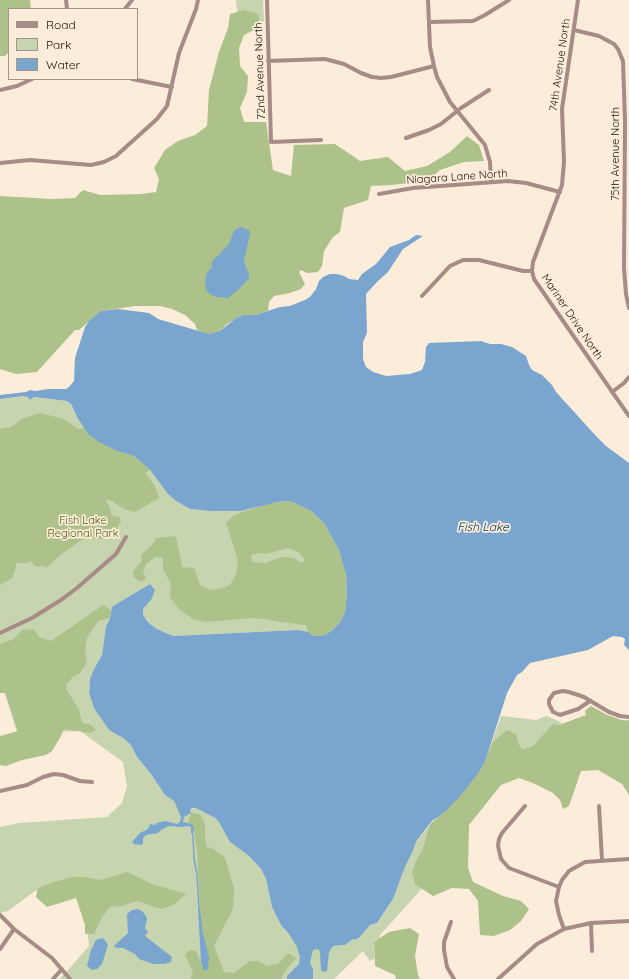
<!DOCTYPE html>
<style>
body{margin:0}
#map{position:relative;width:629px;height:979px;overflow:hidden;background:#fcecda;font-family:Quicksand,sans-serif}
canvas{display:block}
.legend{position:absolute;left:8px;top:8px;width:130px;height:72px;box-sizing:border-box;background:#fcecda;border:1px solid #a29586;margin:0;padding:5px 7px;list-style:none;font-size:12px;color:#1b1207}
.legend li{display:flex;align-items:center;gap:8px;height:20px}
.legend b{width:20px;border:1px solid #a29586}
</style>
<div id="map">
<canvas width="629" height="979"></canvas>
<ul class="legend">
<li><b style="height:5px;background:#a78b86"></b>Road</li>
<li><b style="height:11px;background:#c6d4b0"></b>Park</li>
<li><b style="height:11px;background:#79a5ce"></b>Water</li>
</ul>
</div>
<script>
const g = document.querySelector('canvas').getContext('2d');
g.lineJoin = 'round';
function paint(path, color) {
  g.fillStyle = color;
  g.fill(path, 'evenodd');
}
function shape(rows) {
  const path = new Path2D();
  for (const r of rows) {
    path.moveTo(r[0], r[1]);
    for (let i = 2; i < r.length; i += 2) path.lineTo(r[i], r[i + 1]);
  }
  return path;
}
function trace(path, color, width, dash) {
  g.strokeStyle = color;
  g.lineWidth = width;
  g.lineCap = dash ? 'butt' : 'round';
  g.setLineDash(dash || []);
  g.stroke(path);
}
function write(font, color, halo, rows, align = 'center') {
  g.font = font + ' Quicksand,sans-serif';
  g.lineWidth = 3.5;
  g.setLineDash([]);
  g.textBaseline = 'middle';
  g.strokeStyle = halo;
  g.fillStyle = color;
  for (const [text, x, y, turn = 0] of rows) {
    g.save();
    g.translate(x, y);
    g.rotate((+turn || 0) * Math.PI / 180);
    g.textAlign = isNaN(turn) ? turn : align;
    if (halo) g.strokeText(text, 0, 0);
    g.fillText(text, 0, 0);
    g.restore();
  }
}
paint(shape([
 [236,0,263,0,264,21,238,22],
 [24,396,67,401,71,404,75,414,150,470,168,494,176,501,190,509,210,511,241,511,288,501,333,630,326,634,318,636,298,630,173,636,157,629,150,624,146,620,143,614,143,609,151,600,150,584,123,600,112,607,110,618,108,622,102,655,94,669,90,680,89,688,89,693,94,708,109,730,123,738,131,745,137,757,151,774,165,795,174,801,179,811,196,808,215,818,219,821,230,842,249,856,261,869,266,879,272,907,281,925,289,934,333,946,345,945,353,939,355,940,360,937,370,925,377,923,393,899,405,867,412,853,417,840,485,762,501,716,536,720,546,716,561,722,561,724,586,715,585,711,591,706,607,715,621,720,629,720,629,764,491,769,435,874,380,935,380,938,374,942,374,959,370,961,363,951,334,979,59,979,69,969,89,946,82,885,35,891,8,911,0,913,0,827,19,823,107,817,122,803,127,786,123,762,80,731,17,733,5,693,0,693,0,399]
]), '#c6d4b0');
paint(shape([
 [0,0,30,0,31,9,9,9,9,52,5,56,0,56],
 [244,10,258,14,260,27,244,35,239,48,240,66,248,76,247,92,240,108,244,122,266,122,273,170,291,176,294,145,335,144,360,161,388,157,405,171,427,166,450,152,467,136,479,145,484,161,464,162,440,170,428,181,391,185,371,186,368,200,344,208,340,232,333,237,324,251,322,266,318,272,307,273,301,270,299,272,305,284,301,289,290,293,274,296,269,302,268,311,256,315,243,315,227,324,220,331,209,334,203,333,197,330,195,324,185,315,172,309,160,306,135,306,101,311,79,330,75,330,37,372,16,374,0,369,0,196,52,199,75,198,83,190,100,195,141,194,156,192,159,179,154,168,165,150,178,141,195,135,207,126,209,90,219,52,228,28,230,14],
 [40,413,64,419,78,429,84,428,88,434,115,450,134,456,150,470,145,473,155,486,159,498,135,512,124,509,112,501,105,499,110,508,112,516,119,517,121,521,113,534,104,539,83,539,60,555,46,568,44,566,36,567,31,561,27,563,16,563,16,568,12,578,0,585,0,429,11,427,22,419],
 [288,501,295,503,311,511,324,523,339,550,344,565,346,574,347,593,345,613,340,622,333,630,325,635,318,636,312,635,308,632,306,625,281,622,265,619,252,618,205,622,193,619,178,608,170,597,171,584,163,569,163,558,155,557,146,564,143,572,146,579,140,582,134,577,133,571,142,561,141,555,153,544,156,538,176,536,182,567,194,568,200,585,210,590,220,589,230,585,236,575,238,560,226,523,233,516,240,513,269,503],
 [287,548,298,552,305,559,302,563,294,558,281,557,265,563,252,562,251,555,259,553,267,554],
 [103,605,111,610,110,618,98,621,87,638,85,652,87,662,80,673,73,677,67,683,66,689,79,709,82,723,91,725,96,730,91,733,64,729,61,736,52,751,46,755,22,760,6,766,0,765,0,736,18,731,5,693,0,693,0,644,14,639,22,630,34,629,39,637,51,641],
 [591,706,607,715,621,720,629,721,629,795,622,784,598,770,581,771,569,806,563,809,560,800,553,793,533,783,519,778,501,785,469,825,468,868,473,882,503,896,521,901,529,909,521,921,510,930,494,936,480,935,478,901,469,889,452,888,433,896,415,884,412,872,417,859,423,849,430,824,445,812,468,786,485,762,492,743,507,730,516,734,518,743,522,750,533,746,553,724,560,725,586,715,585,711],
 [191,813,200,814,205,824,205,837,207,847,214,849,225,858,234,888,233,909,214,946,224,972,234,973,250,961,258,961,267,966,278,964,288,953,296,958,285,971,281,979,190,979,193,973,185,954,191,950,196,951,201,962,204,970,208,969,200,909,197,850,194,829,192,824,188,823],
 [127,872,152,884,186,894,173,905,161,909,137,901,122,906,110,907,102,917,94,934,85,934,85,925,76,898,47,907,36,897,38,888,54,882,73,877,84,877,101,880],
 [410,928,419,934,415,956,418,975,420,979,396,979,395,975,375,966,374,942,389,932]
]), '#adc18a');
paint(shape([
 [240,227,249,230,250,233,244,261,246,268,249,273,249,278,239,289,228,298,216,297,210,294,206,290,205,281,207,273,212,267,212,262,213,260,220,254,229,244,234,231],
 [416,235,423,236,403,249,388,272,378,281,366,294,367,333,363,342,363,359,366,367,373,372,386,376,410,374,422,370,425,362,426,347,429,343,481,341,490,344,501,344,512,347,526,356,529,365,532,370,542,375,552,385,556,392,596,436,606,446,629,463,629,650,624,645,625,639,622,637,613,636,588,650,530,663,522,672,517,675,507,693,485,762,476,776,460,796,445,812,432,821,417,840,412,853,405,867,393,899,377,923,370,925,360,937,355,940,353,939,345,945,333,946,329,952,327,971,324,972,321,970,320,951,318,949,313,950,310,963,313,969,313,979,287,979,287,976,299,964,300,957,297,947,289,934,281,925,272,907,266,879,261,869,249,856,230,842,219,822,215,818,196,808,192,808,190,810,191,813,184,817,183,822,192,824,194,828,193,835,191,833,191,827,187,826,182,827,169,826,161,830,158,833,146,835,143,838,143,844,140,845,134,844,132,842,140,833,148,829,150,824,155,825,157,823,165,821,177,824,180,822,181,817,174,801,165,795,151,774,137,757,131,745,123,738,109,730,98,714,94,708,89,693,90,679,94,669,102,655,106,627,110,618,112,607,123,600,150,584,155,590,151,600,143,609,143,614,146,620,150,624,157,629,173,636,298,630,308,632,312,635,318,636,325,635,333,630,340,622,345,613,347,593,346,574,339,550,324,523,311,511,295,503,288,501,277,502,241,511,210,511,190,509,176,501,168,494,150,470,134,456,115,450,99,442,88,434,77,417,71,404,67,401,34,397,30,400,28,397,24,396,0,399,0,395,26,392,30,390,35,391,49,389,66,389,69,387,74,381,75,358,85,327,89,321,101,311,118,309,149,313,158,319,209,334,220,331,235,319,243,315,256,315,280,307,290,306,305,300,310,297,316,289,319,281,323,277,330,274,337,274,344,276,349,279,358,280,362,274,376,264,390,247,409,240],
 [138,909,143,912,147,918,145,928,148,932,145,936,172,957,171,962,164,964,153,964,139,959,135,954,123,948,116,948,114,946,128,933,127,914,132,910],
 [198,909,200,909,203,933,209,957,208,969,204,971,201,962],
 [102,938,105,940,108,945,102,964,97,969,92,970,87,966,91,950,96,940]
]), '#79a5ce');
trace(shape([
 [193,835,194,859,197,874,199,909]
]), '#79a5ce', 1.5);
trace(shape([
 [66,0,67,9],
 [267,0,271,142,321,140],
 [428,0,430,47,434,66,437,77,450,102,485,145,490,162,491,182],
 [125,9,132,0],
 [429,22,473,21,485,15,509,0],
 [574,30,599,36,614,44,618,49,623,61,625,121,624,268,626,294,629,308],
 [268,61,325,59,344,64,361,73,372,77,381,78,391,77,434,66],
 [132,79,172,87],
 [0,90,17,86,32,79],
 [406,138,429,130,441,124,461,108,489,90],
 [0,163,30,160,91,165,104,162,116,156,157,119,167,106,179,53,196,9,198,0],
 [379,194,413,188,508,181,526,183,560,192],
 [532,271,533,262,562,185,564,162,562,109,578,0],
 [422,296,450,266,463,260,479,260,523,271,532,271,534,279,629,416],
 [612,392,624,383,629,377],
 [0,633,32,618,61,600,77,588,116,554,126,537],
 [590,701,578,709,560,715,553,712,549,704,549,700,554,693,563,691,569,692,584,697,609,712,620,716,629,717],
 [0,791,27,785,43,777,54,774,63,775,80,781,92,782],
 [525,806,502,833,499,839,498,846,501,859,509,868,559,887],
 [599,806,602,860],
 [0,915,14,929,52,958,70,979],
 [451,922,444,942,444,950,447,967,454,979],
 [591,923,592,951],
 [564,929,559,915,556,901,559,887,562,880,569,871,585,862,629,859],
 [0,949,14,929],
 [53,979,62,969],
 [498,979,537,944,564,929,591,923,629,921]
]), '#a78b86', 4);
write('11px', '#1b1207', '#fcecda', [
 ["74th Avenue North",560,65,-82],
 ["72nd Avenue North",260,71,-92],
 ["75th Avenue North",616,154,-90],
 ["Niagara Lane North",457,177,-4],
 ["Mariner Drive North",572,317,56]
]);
write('11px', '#4b610e', '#fcecda', [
 ["Fish Lake",83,521],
 ["Regional Park",83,534]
]);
write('italic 12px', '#00345b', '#fcecda', [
 ["Fish Lake",483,527]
]);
</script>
